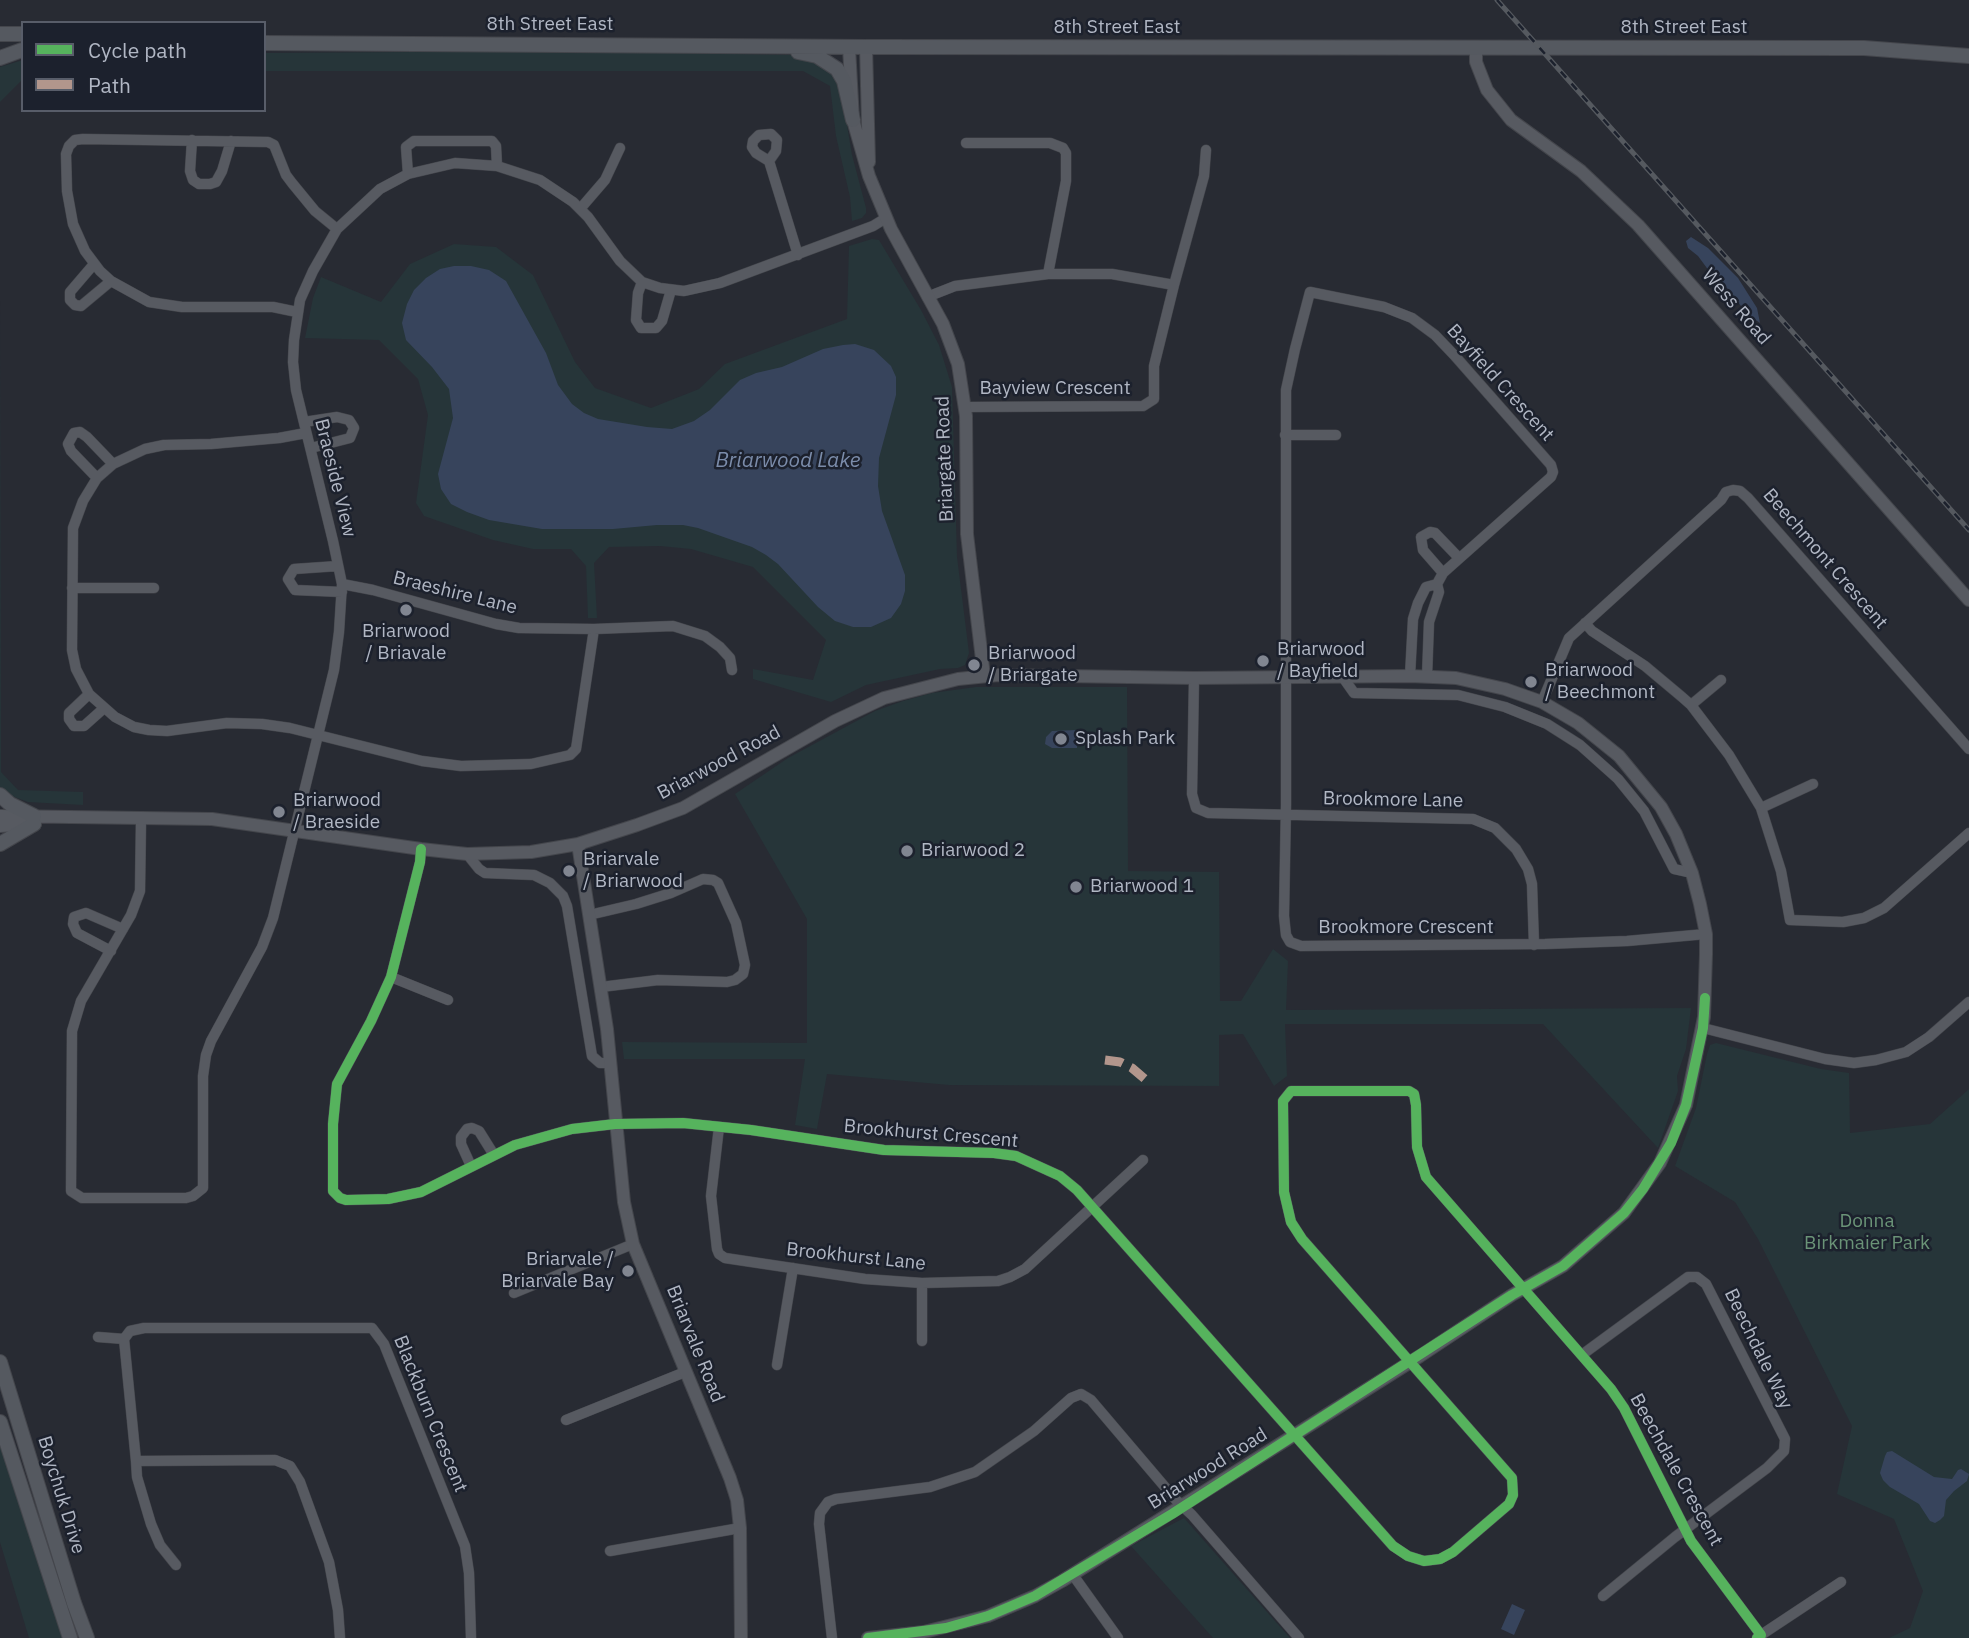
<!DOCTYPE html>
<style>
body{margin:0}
#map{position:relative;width:1969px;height:1638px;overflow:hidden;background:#282b33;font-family:"IBM Plex Sans",sans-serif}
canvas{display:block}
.legend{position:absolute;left:21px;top:21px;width:245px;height:91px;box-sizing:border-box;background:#1c212d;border:2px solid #585d69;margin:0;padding:9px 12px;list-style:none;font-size:21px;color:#b1b7c4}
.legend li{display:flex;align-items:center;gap:14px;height:35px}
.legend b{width:35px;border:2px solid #585d69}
</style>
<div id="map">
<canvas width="1969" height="1638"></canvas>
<ul class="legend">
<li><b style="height:9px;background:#56b35d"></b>Cycle path</li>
<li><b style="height:9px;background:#b2968c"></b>Path</li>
</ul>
</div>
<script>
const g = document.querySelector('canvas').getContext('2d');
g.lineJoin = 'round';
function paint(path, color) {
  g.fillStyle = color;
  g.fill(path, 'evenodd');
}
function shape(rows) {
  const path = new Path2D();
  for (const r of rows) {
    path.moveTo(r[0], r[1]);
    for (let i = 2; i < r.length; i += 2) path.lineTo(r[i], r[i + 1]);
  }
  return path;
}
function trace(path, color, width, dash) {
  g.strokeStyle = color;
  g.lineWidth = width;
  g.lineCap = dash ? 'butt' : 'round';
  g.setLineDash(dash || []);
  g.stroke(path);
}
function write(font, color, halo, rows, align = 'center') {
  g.font = font + ' "IBM Plex Sans",sans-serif';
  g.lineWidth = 5;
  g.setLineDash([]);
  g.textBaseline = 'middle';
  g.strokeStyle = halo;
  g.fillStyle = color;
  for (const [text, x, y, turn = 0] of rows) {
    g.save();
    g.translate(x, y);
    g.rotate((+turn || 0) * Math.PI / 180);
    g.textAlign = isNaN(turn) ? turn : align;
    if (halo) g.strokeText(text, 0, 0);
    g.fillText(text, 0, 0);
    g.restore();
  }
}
paint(shape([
 [701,50,736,54,797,55,824,62,840,83,852,155,866,208,866,213,862,218,852,221,850,197,836,136,830,86,803,71,264,71,264,53],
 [23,60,23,79,0,102,0,67],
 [872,239,879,240,921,310,939,345,952,387,957,557,969,653,965,665,958,668,940,669,866,685,831,702,753,679,753,669,813,680,826,640,753,567,691,549,660,546,609,547,594,563,597,618,588,618,586,566,571,549,533,549,493,540,424,516,416,503,428,415,418,379,379,340,305,338,313,298,321,277,381,302,410,264,454,244,496,247,533,275,575,362,595,388,651,408,699,389,725,364,847,319,849,246],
 [0,299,1,772,18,790,83,792,83,805,28,802,9,795,0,788],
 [976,687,1127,687,1128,871,1219,872,1220,1001,1241,1001,1273,949,1288,961,1286,1010,1691,1008,1686,1049,1677,1076,1678,1091,1658,1148,1543,1024,1285,1024,1287,1076,1274,1086,1243,1034,1219,1035,1219,1086,949,1085,827,1074,817,1129,795,1125,805,1059,624,1059,622,1042,807,1043,807,919,735,794,788,758,875,711,903,701,932,693],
 [1716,1043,1821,1069,1849,1073,1850,1133,1930,1124,1969,1089,1969,1638,1889,1638,1910,1628,1923,1591,1894,1519,1837,1494,1852,1426,1758,1239,1735,1202,1675,1166,1696,1108,1707,1054,1710,1045],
 [0,1422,70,1638,29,1638,0,1542],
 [1184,1518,1290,1638,1213,1638,1131,1546]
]), '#263539');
paint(shape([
 [1691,237,1708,248,1738,278,1757,308,1760,323,1747,314,1729,290,1715,279,1698,256,1688,248,1686,241],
 [454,266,471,266,489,270,506,281,546,353,558,385,572,404,584,413,598,419,647,427,672,429,694,421,710,410,740,380,756,373,782,367,823,349,843,345,855,344,874,350,891,366,896,377,896,395,879,458,878,486,882,511,905,575,905,591,901,604,891,618,871,627,853,627,835,621,818,607,778,564,766,555,752,547,698,528,683,525,657,525,613,529,542,529,489,520,467,512,451,504,441,489,438,474,453,418,449,389,432,367,406,340,402,323,407,304,414,290,426,278,440,269],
 [1077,730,1077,748,1052,748,1045,744,1046,737,1052,731],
 [1892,1451,1934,1477,1952,1479,1958,1470,1961,1469,1969,1474,1967,1481,1954,1491,1946,1500,1944,1516,1940,1520,1935,1523,1930,1521,1919,1504,1890,1487,1883,1480,1880,1473,1885,1456,1887,1452],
 [1512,1604,1525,1610,1514,1635,1501,1629]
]), '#37445c');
const minor = shape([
 [192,140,190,171,193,180,199,184,210,184,216,182,222,171,231,141],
 [966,143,1050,143,1063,148,1066,153,1066,181,1048,274],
 [769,161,756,153,752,147,753,141,759,135,771,134,777,140,776,151,769,161,798,255],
 [408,174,406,147,414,141,492,141,496,146,497,166],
 [580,209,605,180,620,148],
 [94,264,70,292,70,300,75,305,81,306,111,281],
 [642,282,638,293,636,320,641,328,656,328,662,321,671,290],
 [1174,285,1204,176,1206,150],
 [927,297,955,286,1048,274,1112,274,1174,285,1154,366,1154,399,1143,406,966,407],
 [297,312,273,307,182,307,149,302,111,281,100,271,85,251,73,224,67,191,66,154,69,146,75,140,83,139,268,142,274,145,286,175,292,183,315,211,337,229],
 [304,422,337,417,349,420,354,428,350,438,311,448],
 [306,433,279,438,211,444,164,445,145,449,113,464,97,478,83,501,73,528,72,650,76,669,89,694,115,717,134,727,149,730,167,731,227,723,262,724,290,728,422,761,461,766,531,764,570,755,576,749,594,629,519,628,496,624,373,590,342,584],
 [1285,435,1336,435],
 [97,478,71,451,68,444,74,433,80,432,87,437,113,464],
 [338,566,294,569,288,579,295,590,342,592],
 [1443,573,1423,550,1421,537,1430,532,1435,533,1459,558],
 [72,588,154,588],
 [1585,623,1592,631,1645,666,1682,697,1691,705,1729,755,1761,808,1781,871,1790,920,1843,922,1864,918,1884,908,1969,833],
 [594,629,673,626,705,636,720,647,730,658,732,670],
 [1342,676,1354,693,1458,695,1505,707,1547,724,1580,745,1618,779,1644,811,1674,869,1692,873],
 [1410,676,1413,619,1418,603,1426,587,1437,584],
 [1427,677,1429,622,1439,592,1437,584,1443,573,1551,477,1553,472,1551,465,1455,356,1435,335,1412,318,1384,307,1310,292,1295,349,1286,390,1286,804,1284,916,1286,935,1290,942,1301,946,1545,944,1627,941,1706,934],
 [1194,678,1192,794,1196,808,1208,813,1473,819,1495,828,1516,849,1528,869,1532,884,1534,945],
 [89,694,69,713,69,719,74,726,84,726,103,709],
 [1542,702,1569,638,1721,500,1726,492,1733,490,1740,491,1748,498,1969,749],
 [1691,705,1721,680],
 [1761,808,1813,784],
 [141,820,140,891,131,915,81,1001,72,1031,71,1191,82,1198,186,1198,193,1196,203,1188,203,1076,206,1055,211,1041,262,947,273,918,334,670,339,632,342,584,333,541,296,390,293,362,294,340,300,300,313,271,337,229,380,189,408,174,455,163,497,166,540,180,573,202,588,217,620,261,642,282,660,288,684,291,720,283,873,226,886,218],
 [421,849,420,862,391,977,371,1021,337,1084,333,1124,333,1191,340,1198,346,1200,388,1199,421,1192,515,1145,572,1129,615,1124,683,1123,751,1130,884,1150,994,1153,1016,1156,1060,1176,1077,1190,1393,1546,1408,1556,1424,1561,1440,1559,1453,1552,1509,1504,1513,1495,1512,1478,1302,1239,1291,1222,1284,1192,1283,1101,1291,1091,1409,1091,1414,1094,1416,1105,1417,1147,1426,1177,1611,1389,1624,1408,1691,1541,1761,1635,1757,1638],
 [467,854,479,869,485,873,534,875,550,883,563,896,567,906,592,1056,600,1063,610,1063],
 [589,915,636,904,671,893,703,879,713,880,718,883,736,923,745,965,743,974,735,980,727,982,658,980,601,987],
 [111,951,77,933,73,924,74,917,86,913,123,929],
 [391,977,448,1000],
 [1703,1028,1825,1059,1854,1063,1876,1060,1906,1052,1929,1037,1969,1002],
 [719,1127,711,1196,717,1249,719,1254,725,1258,865,1279,922,1283,998,1281,1010,1277,1025,1269,1143,1160],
 [471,1166,461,1144,461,1137,467,1129,472,1128,479,1131,494,1155],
 [514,1293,633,1244],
 [98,1337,124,1339],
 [922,1341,922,1283],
 [1583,1354,1688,1277,1697,1277,1706,1284,1785,1439,1784,1451,1767,1468,1675,1537,1603,1596],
 [777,1365,793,1268],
 [566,1420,685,1372],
 [136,1461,137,1477,151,1524,160,1545,176,1565],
 [610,1551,740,1528],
 [1073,1575,1118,1638],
 [1761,1635,1841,1582],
 [340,1638,338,1610,329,1562,300,1482,290,1466,275,1460,136,1461,124,1339,130,1331,144,1328,372,1328,384,1344,465,1546,469,1573,471,1638],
 [832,1638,819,1524,820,1513,828,1502,836,1499,930,1487,975,1472,1034,1431,1071,1398,1081,1394,1091,1400,1176,1500,1192,1515,1299,1638]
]);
const tertiary = shape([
 [849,47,853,120,869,176,891,229,943,324,958,364,966,416,967,534,984,676],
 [866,47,869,162],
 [1476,47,1476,62,1487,90,1511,120,1581,171,1638,225,1969,600],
 [0,816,212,819,421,849,467,854,531,852,578,844,637,825,683,808,835,721,884,698,958,679,998,675,1194,678,1410,676,1456,678,1505,689,1542,702,1578,723,1619,756,1661,807,1676,834,1692,873,1700,904,1706,934,1706,954,1704,1017,1686,1105,1660,1163,1624,1213,1563,1266,1512,1295,1420,1356,1062,1581,1035,1596,988,1616,924,1632,868,1638],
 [0,826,35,824],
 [578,844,607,1029,624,1202,633,1244,730,1478,737,1500,740,1528,741,1638]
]);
const secondary = shape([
 [0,34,23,34],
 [264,43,866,47,1864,48,1969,56],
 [798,52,817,56,837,69,844,81,853,120],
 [0,58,22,50],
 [0,795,10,804,34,816],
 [0,844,34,824],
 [0,1362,74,1603,87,1638],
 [0,1422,70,1638]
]);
trace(minor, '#44464c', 11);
trace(tertiary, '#44464c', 14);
trace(secondary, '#44464c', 16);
trace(minor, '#575a61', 10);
trace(tertiary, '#575a61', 12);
trace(secondary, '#555960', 14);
const rail = shape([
 [1497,0,1969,530]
]);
trace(rail, '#55595f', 5);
trace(rail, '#1c212d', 2.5, [8]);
trace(shape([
 [1105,1060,1120,1062,1132,1068,1146,1080]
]), '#b2968c', 9, [18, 9]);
trace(shape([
 [421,849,420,862,391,977,371,1021,337,1084,333,1124,333,1191,340,1198,346,1200,388,1199,421,1192,515,1145,572,1129,615,1124,683,1123,751,1130,884,1150,994,1153,1016,1156,1060,1176,1077,1190,1393,1546,1408,1556,1424,1561,1440,1559,1453,1552,1509,1504,1513,1495,1512,1478,1302,1239,1291,1222,1284,1192,1283,1101,1291,1091,1409,1091,1414,1094,1416,1105,1417,1147,1426,1177,1611,1389,1624,1408,1691,1541,1761,1635,1757,1638],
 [868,1638,946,1628,988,1616,1035,1596,1172,1514,1512,1295,1563,1266,1624,1213,1643,1189,1671,1143,1686,1105,1703,1028,1705,998]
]), '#56b35d', 10);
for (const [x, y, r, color] of [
 [406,610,7,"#818691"],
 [1263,661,7,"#818691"],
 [974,665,7,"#818691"],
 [1531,682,7,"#818691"],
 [1061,739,7,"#818691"],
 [279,812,7,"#818691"],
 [907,851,7,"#818691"],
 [569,871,7,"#818691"],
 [1076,887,7,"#818691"],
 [628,1271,7,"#818691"]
]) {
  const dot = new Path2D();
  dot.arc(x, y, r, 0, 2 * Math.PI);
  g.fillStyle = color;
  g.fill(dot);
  trace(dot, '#1c212d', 2.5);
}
write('19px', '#b1b7c4', '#1c212d', [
 ["8th Street East",550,25],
 ["8th Street East",1117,28],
 ["8th Street East",1684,28],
 ["Wess Road",1736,307,49],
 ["Bayfield Crescent",1500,383,48],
 ["Bayview Crescent",1055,389],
 ["Briargate Road",945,459,-92],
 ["Braeside View",335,478,76],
 ["Beechmont Crescent",1825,559,49],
 ["Braeshire Lane",455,593,14],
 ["Briarwood Road",719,763,-28],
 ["Brookmore Lane",1393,800,1],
 ["Brookmore Crescent",1406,928],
 ["Brookhurst Crescent",931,1134,5],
 ["Brookhurst Lane",856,1257,6],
 ["Briarvale Road",695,1344,68],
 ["Beechdale Way",1758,1349,64],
 ["Blackburn Crescent",430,1414,68],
 ["Briarwood Road",1208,1469,-32],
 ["Beechdale Crescent",1676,1470,61],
 ["Boychuk Drive",61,1495,73]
]);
write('19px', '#b1b7c4', '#1c212d', [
 ["Briarwood",406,632,"center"],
 ["/ Briavale",406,654,"center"],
 ["Briarwood",1277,650],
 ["/ Bayfield",1277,672],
 ["Briarwood",988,654],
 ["/ Briargate",988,676],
 ["Briarwood",1545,671],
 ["/ Beechmont",1545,693],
 ["Splash Park",1075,739],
 ["Briarwood",293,801],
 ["/ Braeside",293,823],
 ["Briarwood 2",921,851],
 ["Briarvale",583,860],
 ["/ Briarwood",583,882],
 ["Briarwood 1",1090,887],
 ["Briarvale /",614,1260,"right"],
 ["Briarvale Bay",614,1282,"right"]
], 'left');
write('19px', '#6a9377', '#1c212d', [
 ["Donna",1867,1222],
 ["Birkmaier Park",1867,1244]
]);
write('italic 21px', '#7b8caa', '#1c212d', [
 ["Briarwood Lake",788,461]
]);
</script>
